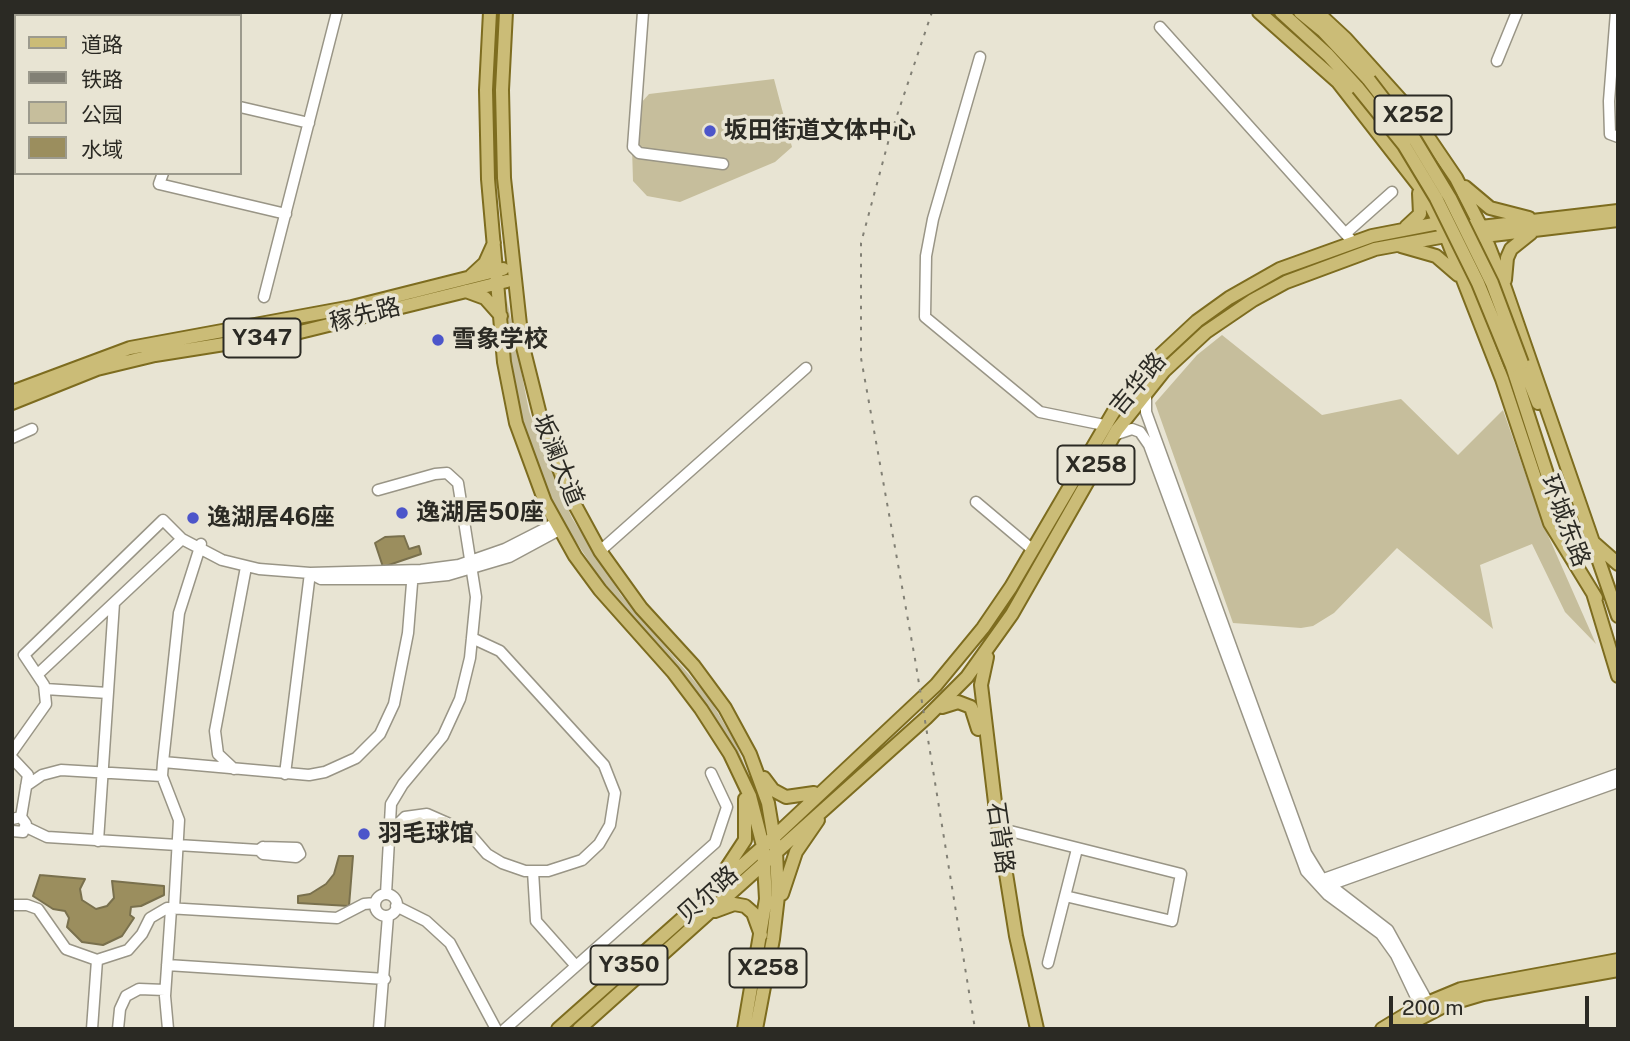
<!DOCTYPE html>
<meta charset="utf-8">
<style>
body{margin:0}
#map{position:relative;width:1630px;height:1041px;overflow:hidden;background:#e8e4d3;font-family:"Public Sans","Noto Sans SC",sans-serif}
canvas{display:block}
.frame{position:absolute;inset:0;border:14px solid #2b2a24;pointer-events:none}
.legend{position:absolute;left:14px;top:14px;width:228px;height:161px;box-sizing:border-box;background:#e8e4d3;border:2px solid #9c9a8d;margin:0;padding:9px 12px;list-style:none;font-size:21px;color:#2b2a24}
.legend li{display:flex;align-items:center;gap:14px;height:35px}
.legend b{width:35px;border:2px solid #9c9a8d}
.scale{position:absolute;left:1389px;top:996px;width:200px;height:32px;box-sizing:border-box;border:4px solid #2b2a24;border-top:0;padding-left:9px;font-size:21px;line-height:24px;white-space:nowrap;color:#2b2a24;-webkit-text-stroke:5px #e8e4d3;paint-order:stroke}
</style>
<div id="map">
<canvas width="1630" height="1041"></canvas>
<div class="frame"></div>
<ul class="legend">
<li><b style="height:9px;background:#cbbc77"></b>道路</li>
<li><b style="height:9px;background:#828075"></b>铁路</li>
<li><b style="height:19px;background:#c6be9c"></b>公园</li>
<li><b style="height:19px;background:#9b8e5e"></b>水域</li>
</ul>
<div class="scale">200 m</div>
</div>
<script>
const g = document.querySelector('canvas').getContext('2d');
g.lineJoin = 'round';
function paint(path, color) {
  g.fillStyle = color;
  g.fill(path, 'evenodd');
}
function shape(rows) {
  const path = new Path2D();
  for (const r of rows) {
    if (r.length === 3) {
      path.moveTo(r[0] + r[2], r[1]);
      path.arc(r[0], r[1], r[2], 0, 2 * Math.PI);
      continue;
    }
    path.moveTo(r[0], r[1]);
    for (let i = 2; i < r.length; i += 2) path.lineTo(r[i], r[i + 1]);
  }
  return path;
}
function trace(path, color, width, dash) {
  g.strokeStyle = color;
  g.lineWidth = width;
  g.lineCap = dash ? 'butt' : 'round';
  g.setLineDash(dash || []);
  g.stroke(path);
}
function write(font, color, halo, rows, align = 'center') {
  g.font = font + ' "Public Sans","Noto Sans SC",sans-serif';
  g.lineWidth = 7;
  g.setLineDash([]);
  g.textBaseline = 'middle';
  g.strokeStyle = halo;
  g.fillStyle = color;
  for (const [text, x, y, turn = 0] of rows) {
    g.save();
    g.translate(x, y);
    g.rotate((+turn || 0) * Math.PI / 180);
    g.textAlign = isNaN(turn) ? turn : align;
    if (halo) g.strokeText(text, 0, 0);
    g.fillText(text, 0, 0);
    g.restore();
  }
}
paint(shape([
 [774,79,792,147,775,162,680,202,647,196,633,181,631,114,649,94],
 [507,300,529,411,544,455,572,518,621,595,709,698,735,742,755,789,736,750,706,705,678,668,605,586,560,517,543,480,523,422,511,361],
 [1222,335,1322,415,1401,399,1458,455,1503,410,1543,524,1596,644,1565,612,1532,544,1480,565,1493,629,1397,548,1334,613,1313,626,1301,628,1233,623,1155,403,1197,355]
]), '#c6be9c');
const water = shape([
 [404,536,409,549,419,546,421,554,383,567,375,543,385,537,404,536],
 [339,856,353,856,349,906,298,903,298,896,310,894,326,884,334,874,339,856],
 [40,875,85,879,80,889,82,900,96,909,107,906,114,898,112,881,164,886,164,895,141,906,131,907,130,915,134,918,122,936,103,945,82,942,67,927,69,918,65,911,53,909,33,896,40,875]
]);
paint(water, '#9b8e5e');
trace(water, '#79704d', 2);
const minor = shape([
 [643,12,633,147,639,153,723,164],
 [1616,12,1609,101,1610,134,1618,137],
 [211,16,212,12],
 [1160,27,1352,241],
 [980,57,933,219,926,256,925,317,1040,412,1104,425],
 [1497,61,1517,12],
 [240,107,309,123],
 [163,173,159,184,286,214],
 [1346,233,1392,192],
 [264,297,337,12],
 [1146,393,1146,412,1306,853,1322,879,1388,930,1431,1008],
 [1114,435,1132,429,1140,432,1149,445,1306,871,1328,895,1381,934,1396,955,1423,1012],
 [12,438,32,429],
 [378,490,435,474,447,473,458,483,476,597,470,658,460,699,443,736,403,784,391,804,386,894],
 [976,502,1033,550],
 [600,551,806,368],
 [310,573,321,579,408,579,448,575,509,557,559,530],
 [38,674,182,539],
 [45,689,108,693],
 [12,752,46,704,44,685,24,655,163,520,182,539,222,560,259,569,310,573,421,570,459,565,505,549,556,523],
 [12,758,28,775,21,817],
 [163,762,309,775,325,772,356,758,380,734,394,704,408,633,413,571],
 [234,769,218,754,215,731,246,567],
 [285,774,310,573],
 [26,786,42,775,61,770,162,776],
 [12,819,21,817,26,824,23,832,12,831],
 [26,827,47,837,259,850],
 [998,828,1181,874,1172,921,1065,896],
 [390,832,405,817,427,814,468,832,487,854,502,863,525,871,548,871,582,860,599,844,610,825,615,793,604,765,500,651,472,638],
 [98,841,114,603],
 [263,847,297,848,300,854,296,857,263,854,259,850,263,847],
 [533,871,536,921,576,966],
 [1318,881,1618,774],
 [1324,887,1618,782],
 [386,905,11],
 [12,905,27,905,38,909,66,949,97,960,128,950,142,934,150,918,167,908,337,918,364,904,375,903],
 [396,906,426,921,450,943,496,1029],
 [174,909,179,820,162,776,163,762,179,613,201,544],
 [1048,963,1077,849],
 [167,965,385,979],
 [92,1029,97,960],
 [118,1029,120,1009,126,996,139,989,165,990],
 [168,1029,165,996,171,909],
 [379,1029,388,916],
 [505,1029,715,843,727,807,711,773]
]);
const major = shape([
 [490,12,486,90,488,179,504,362,516,423,545,502,575,556,600,590,673,672,701,709,730,754,750,796,763,846,766,899,744,1029],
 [506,12,502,90,504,178,522,343,544,431,569,494,600,551,641,608,694,666,725,708,750,754,768,803,776,851,778,896,773,939,756,1029],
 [1259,12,1338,82,1423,191,1446,236,1502,379,1550,523,1596,598],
 [1281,12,1328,55,1358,88],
 [1300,12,1322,30,1369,80],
 [1317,12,1346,39,1409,109,1456,178,1481,227,1505,288,1593,542,1618,564],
 [1465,187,1490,208,1529,218],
 [1406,227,1420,214,1419,193],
 [1401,246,1436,256,1458,275],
 [471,276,485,263,494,243],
 [1505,280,1507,258,1511,249,1531,233],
 [466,291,485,298,501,316],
 [1522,363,1538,403],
 [1512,366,1563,523,1578,557],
 [12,392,130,348,352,307,503,269],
 [12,403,97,369,155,355,300,332,507,281],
 [1594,547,1618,616],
 [1593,593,1618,676],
 [987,657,981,685,996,811,1016,936,1037,1029],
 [942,707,958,702,971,707,978,729],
 [764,778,773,790,786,797,814,793],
 [722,875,745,840,745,799],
 [782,894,796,852,818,820],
 [715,911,734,904,745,906,753,913,761,935],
 [558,1029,774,837,936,685,983,628,1011,587,1117,406,1154,361,1197,321,1229,298,1280,269,1372,236,1439,223,1481,227,1618,211],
 [579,1029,926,718,967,677,1012,614,1117,430,1164,371,1206,332,1253,300,1286,282,1375,249,1446,236,1484,236,1618,220],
 [1382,1029,1420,1006,1461,989,1618,960],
 [1400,1029,1446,1005,1483,994,1618,970]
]);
trace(minor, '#999586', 13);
trace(major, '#7d6c1f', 16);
trace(minor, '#fff', 10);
trace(major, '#cbbc77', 12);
trace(shape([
 [932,12,889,139,861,243,861,358,915,659,975,1029]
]), '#828075', 2, [3.5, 7]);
const majorBridge = shape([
 [1369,80,1415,140,1450,198,1492,283,1522,363],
 [1358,88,1404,145,1436,198,1478,283,1512,366]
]);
trace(majorBridge, '#7d6c1f', 16, []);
trace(majorBridge, '#cbbc77', 12);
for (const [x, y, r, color] of [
 [710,131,7,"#4c55ca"],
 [438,340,7,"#4c55ca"],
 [402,513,7,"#4c55ca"],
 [193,518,7,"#4c55ca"],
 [364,834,7,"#4c55ca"]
]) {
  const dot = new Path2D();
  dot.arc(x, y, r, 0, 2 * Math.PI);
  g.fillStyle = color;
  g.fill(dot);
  trace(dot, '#e8e4d3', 2.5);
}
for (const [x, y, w] of [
 [1413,115,77],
 [262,338,77],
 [1096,465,77],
 [629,965,77],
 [768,968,77]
]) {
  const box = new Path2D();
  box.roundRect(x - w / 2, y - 19.5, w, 39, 5);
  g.fillStyle = '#e8e4d3';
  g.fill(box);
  trace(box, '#2b2a24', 2);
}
write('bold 23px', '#2b2a24', null, [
 ["X252",1413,115],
 ["Y347",262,338],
 ["X258",1096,465],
 ["Y350",629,965],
 ["X258",768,968]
]);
write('bold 24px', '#2b2a24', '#e8e4d3', [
 ["坂田街道文体中心",724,131],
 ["雪象学校",452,340],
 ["逸湖居50座",416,513],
 ["逸湖居46座",207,518],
 ["羽毛球馆",378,834]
], 'left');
write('24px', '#2b2a24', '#e8e4d3', [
 ["稼先路",365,315,-14],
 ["吉华路",1138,384,-50],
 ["坂澜大道",558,460,68],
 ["环城东路",1565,521,69],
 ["石背路",1000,838,82],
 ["贝尔路",708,895,-42]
]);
</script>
